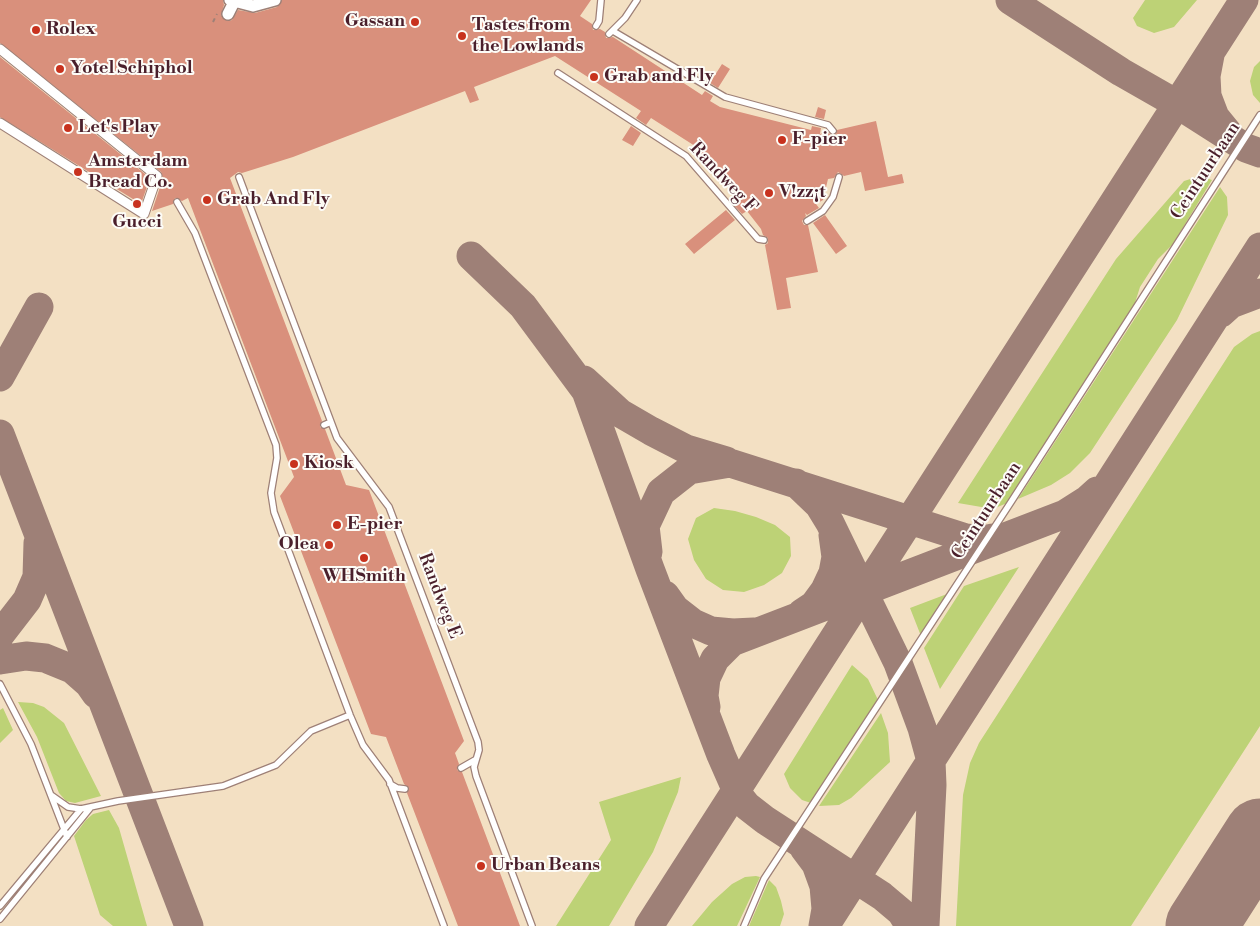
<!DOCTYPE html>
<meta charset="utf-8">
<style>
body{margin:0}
canvas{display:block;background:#f3e0c3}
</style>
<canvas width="1260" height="926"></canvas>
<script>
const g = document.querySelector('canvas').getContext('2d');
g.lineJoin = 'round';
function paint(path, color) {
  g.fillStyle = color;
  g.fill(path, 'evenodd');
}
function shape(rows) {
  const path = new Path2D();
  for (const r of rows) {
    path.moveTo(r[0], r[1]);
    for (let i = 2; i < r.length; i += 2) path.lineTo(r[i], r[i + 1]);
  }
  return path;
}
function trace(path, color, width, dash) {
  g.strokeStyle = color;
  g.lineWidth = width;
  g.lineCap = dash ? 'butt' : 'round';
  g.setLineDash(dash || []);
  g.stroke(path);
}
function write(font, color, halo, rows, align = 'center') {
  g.font = font + ' "Libre Bodoni",serif';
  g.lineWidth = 4;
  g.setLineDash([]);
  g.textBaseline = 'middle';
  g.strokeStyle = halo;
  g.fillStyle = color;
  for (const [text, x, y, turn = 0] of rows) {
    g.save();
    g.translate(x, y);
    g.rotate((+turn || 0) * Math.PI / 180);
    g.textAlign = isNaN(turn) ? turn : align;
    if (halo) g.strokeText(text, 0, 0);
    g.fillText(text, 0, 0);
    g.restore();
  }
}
paint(shape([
 [1145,0,1197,0,1174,27,1154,33,1137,26,1133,18],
 [1260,61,1260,103,1253,95,1250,81,1254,67],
 [1200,176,1212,180,1173,244,1158,259,1140,287,1134,306,1007,503,993,509,958,503,1116,259,1184,181],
 [1220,187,1227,197,1228,215,1177,320,1090,453,1070,473,1051,485,1018,499],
 [1260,331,1260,726,1131,926,956,926,963,795,970,763,979,743,1234,347,1252,334],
 [714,508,735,511,756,517,775,525,790,537,791,556,782,573,764,585,744,592,723,590,706,579,694,560,688,539,696,518],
 [1019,567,940,689,924,648,964,586],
 [947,594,921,636,910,608],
 [852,665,868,679,878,700,811,803,802,800,790,788,784,774],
 [18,702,33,703,44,707,64,723,101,796,75,803,66,801,59,793,37,737],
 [3,708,13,730,0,743,0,710],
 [881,713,888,733,890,762,851,798,839,805,819,806],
 [681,777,678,792,653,852,609,926,556,926,611,840,599,802],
 [109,810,119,828,147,926,113,926,100,915,74,836,86,820,93,814],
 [756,876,760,877,737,926,692,926,712,902,732,884,745,877],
 [769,880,776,887,781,901,784,914,780,926,749,926]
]), '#bdd276');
trace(shape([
 [1010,0,1121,72,1177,104,1246,148,1260,153],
 [1210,55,1206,76,1207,96,1215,117,1228,133],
 [471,256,523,306,586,391,650,569,721,755,739,796,747,806,765,820,882,896,901,912,910,926],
 [1221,313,1231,304,1260,293],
 [0,377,39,307],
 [584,380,620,413,651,431,686,449,726,461],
 [0,434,189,926],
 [796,483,819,505,830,523,898,663,922,728,931,761,932,785,925,926],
 [648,552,645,526,661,492,689,470,730,463,966,538,983,540,993,538],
 [665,595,675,609,693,623,711,631,733,633,754,632],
 [802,613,814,605,825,590,833,573,836,557,833,535],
 [0,635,27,600,37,577,38,543],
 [0,660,26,656,45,658,72,669,89,684,96,694],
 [706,707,704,696,706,678,715,659,732,642,1065,514,1087,500,1097,491],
 [804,848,816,864,824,886,826,909,823,926],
 [649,926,1244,0],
 [825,926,1260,247]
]), '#9e8077', 29);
trace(shape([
 [1201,926,1260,834]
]), '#9e8077', 71);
paint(shape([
 [0,0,223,0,224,5,221,15,228,21,232,20,238,10,255,13,277,7,282,0,591,0,580,16,592,24,593,30,600,29,605,32,606,38,613,37,702,95,705,91,713,96,710,101,720,107,811,130,812,126,821,128,820,134,828,132,832,136,836,134,837,130,876,121,888,177,902,174,904,183,865,191,861,172,844,176,838,172,834,178,828,179,823,200,816,204,819,208,807,215,805,213,806,216,802,221,804,225,808,225,818,272,786,278,791,308,777,310,765,245,768,243,768,238,763,235,761,229,747,211,742,214,733,204,738,200,695,146,651,118,646,125,636,118,641,111,555,56,474,87,479,100,470,103,465,91,293,157,242,173,238,172,230,178,322,421,320,427,325,429,346,485,369,490,464,741,455,753,459,764,457,770,462,772,520,926,458,926,407,793,409,788,404,784,386,737,371,734,280,496,294,477,188,198,182,201,175,198,173,204,152,211,163,178,161,172,0,43],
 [0,57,150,178,141,204,0,117],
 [722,64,730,69,718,88,710,83],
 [818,107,826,110,824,119,815,117],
 [631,126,641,133,633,146,622,140],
 [726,210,735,220,694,254,685,244],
 [825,215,847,246,836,254,813,223]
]), '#d9907c');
const service = shape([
 [596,26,599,21,601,0],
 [613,31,725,97,828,125,833,131],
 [609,34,625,18,637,0],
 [558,73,686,156,758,239,764,240],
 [239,177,337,438,389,507,478,742,479,750,474,767,476,776,532,926],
 [177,202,195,233,276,445,277,458,271,493,274,512,350,715,363,745,389,780,444,926],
 [807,221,823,211,833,197,839,177],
 [324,425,331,422],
 [0,684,31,744,67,837],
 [461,768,475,760],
 [390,784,397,788,405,789],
 [51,795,68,807,81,809,118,801,223,786,276,765,311,731,350,715],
 [0,906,81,809],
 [0,919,91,807],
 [744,926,764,879,1011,502,1260,115]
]);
const pedestrian = shape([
 [0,49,157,176,144,214,0,123]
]);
const minor = shape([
 [230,0,253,6,275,0],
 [228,14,235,0]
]);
trace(service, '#9e8077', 8);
trace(pedestrian, '#9e8077', 11);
trace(minor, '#9e8077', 14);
trace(shape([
 [213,22,217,14]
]), '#9e8077', 2, [4, 4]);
trace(service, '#fff', 5.5);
trace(pedestrian, '#fff', 9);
trace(minor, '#fff', 11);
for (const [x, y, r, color] of [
 [415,22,5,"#c8321e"],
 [36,30,5,"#c8321e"],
 [462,36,5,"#c8321e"],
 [60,69,5,"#c8321e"],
 [594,77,5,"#c8321e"],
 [68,128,5,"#c8321e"],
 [782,140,5,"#c8321e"],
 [78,172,5,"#c8321e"],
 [769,193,5,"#c8321e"],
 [207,200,5,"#c8321e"],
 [137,204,5,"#c8321e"],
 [294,464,5,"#c8321e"],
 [337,525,5,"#c8321e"],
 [329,545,5,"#c8321e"],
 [364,558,5,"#c8321e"],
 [481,866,5,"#c8321e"]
]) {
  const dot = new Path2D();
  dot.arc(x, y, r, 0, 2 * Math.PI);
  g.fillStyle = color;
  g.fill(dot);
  trace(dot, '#fdfcf7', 2);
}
write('bold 18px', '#4a1f2b', '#fdfcf7', [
 ["Gassan",405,22,"right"],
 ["Tastes from",472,26],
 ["the Lowlands",472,47],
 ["Rolex",46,30],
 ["Yotel Schiphol",70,69],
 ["Grab and Fly",604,77],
 ["Let's Play",78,128],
 ["F-pier",792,140],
 ["Amsterdam",88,162],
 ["Bread Co.",88,183],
 ["V!zz¡t",779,193],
 ["Grab And Fly",217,200],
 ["Gucci",137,223,"center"],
 ["Kiosk",304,464],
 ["E-pier",347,525],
 ["Olea",319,545,"right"],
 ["WHSmith",364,577,"center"],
 ["Urban Beans",491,866]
], 'left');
write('18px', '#4a1f2b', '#fdfcf7', [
 ["Ceintuurbaan",1206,171,-57],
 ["Randweg F",723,178,47],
 ["Ceintuurbaan",987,511,-57],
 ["Randweg E",439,596,69]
]);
</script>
